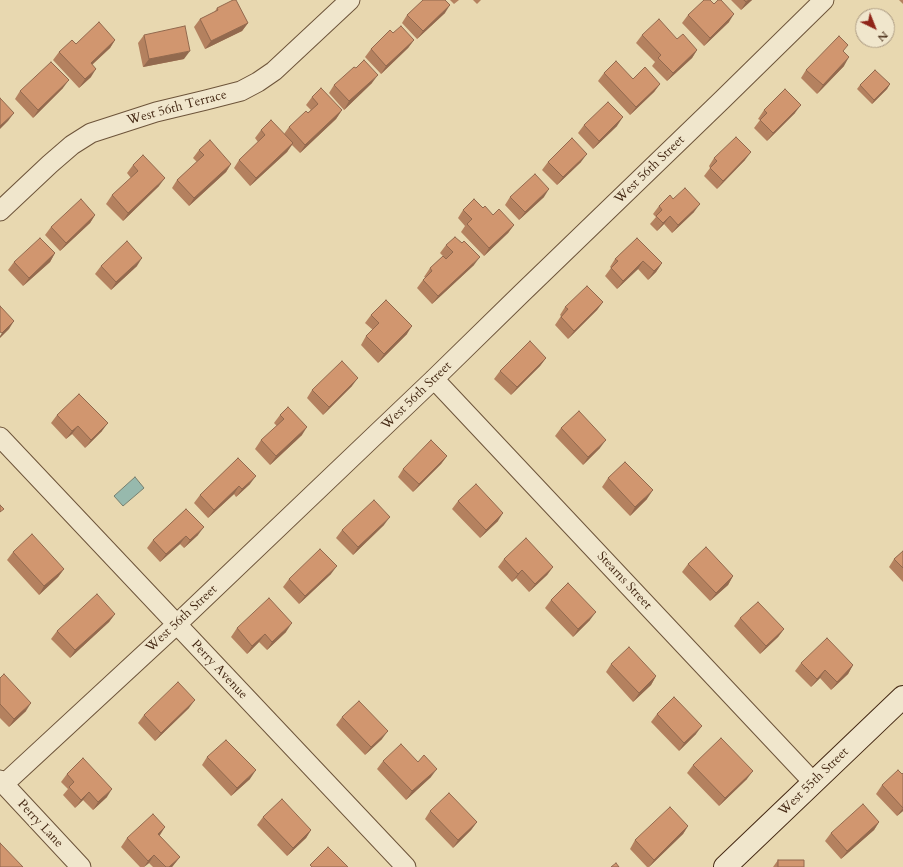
<!DOCTYPE html>
<style>
body{margin:0}
#map{position:relative;width:903px;height:867px;overflow:hidden;background:#e8d8b0;font-family:Cardo,serif}
canvas{display:block}
.north{position:absolute;left:855px;top:8px;width:40px;height:40px;box-sizing:border-box;background:#f0e6cc;border:1px solid #ab9a82;border-radius:50%;rotate:137deg;font-size:11px;font-weight:700;line-height:16px;text-align:center;color:#442813}
.north::after{content:'';display:block;margin:auto;width:14px;height:18px;background:#8f2418;clip-path:polygon(50% 0,100% 100%,50% 72%,0 100%)}
</style>
<div id="map">
<canvas width="903" height="867"></canvas>
<div class="north">N</div>
</div>
<script>
const g = document.querySelector('canvas').getContext('2d');
g.lineJoin = 'round';
function paint(path, color) {
  g.fillStyle = color;
  g.fill(path, 'evenodd');
}
function shape(rows) {
  const path = new Path2D();
  for (const r of rows) {
    path.moveTo(r[0], r[1]);
    for (let i = 2; i < r.length; i += 2) path.lineTo(r[i], r[i + 1]);
  }
  return path;
}
function trace(path, color, width, dash) {
  g.strokeStyle = color;
  g.lineWidth = width;
  g.lineCap = dash ? 'butt' : 'round';
  g.setLineDash(dash || []);
  g.stroke(path);
}
function write(font, color, halo, rows, align = 'center') {
  g.font = font + ' Cardo,serif';
  g.lineWidth = 3.5;
  g.setLineDash([]);
  g.textBaseline = 'middle';
  g.strokeStyle = halo;
  g.fillStyle = color;
  for (const [text, x, y, turn = 0] of rows) {
    g.save();
    g.translate(x, y);
    g.rotate((+turn || 0) * Math.PI / 180);
    g.textAlign = isNaN(turn) ? turn : align;
    if (halo) g.strokeText(text, 0, 0);
    g.fillText(text, 0, 0);
    g.restore();
  }
}
const water = shape([
 [135,477,144,488,123,506,114,496,135,477]
]);
paint(water, '#97b9ad');
trace(water, '#767f6f', 1);
const street = shape([
 [0,211,50,164,72,145,91,133,156,112,206,100,241,91,258,82,274,71,350,0],
 [434,379,814,783],
 [0,437,406,867],
 [0,780,81,867],
 [4,784,176,625,434,379,521,294,723,99,824,0]
]);
const secondary = shape([
 [725,867,903,697]
]);
trace(street, '#6d543a', 21);
trace(secondary, '#442813', 24);
trace(street, '#f0e6cc', 19);
trace(secondary, '#f0e6cc', 22);
paint(shape([
 [450,0,459,0,454,4],
 [473,0,481,0,477,4],
 [731,0,752,0,741,10],
 [899,0,903,0,903,4],
 [217,8,248,23,242,31,205,49,194,27,200,19,214,13],
 [445,13,417,39,402,23,407,15],
 [688,15,729,22,704,46,682,23],
 [393,33,414,40,408,48,381,74,365,57,371,49],
 [144,35,184,59,143,67,138,43],
 [642,35,677,39,697,50,692,58,667,81,652,66,655,62,636,43],
 [115,40,110,48,92,65,91,77,79,88,53,60,59,52,76,44],
 [844,52,844,66,817,94,801,78,806,70],
 [356,68,372,83,344,110,329,93,334,85],
 [604,73,633,79,660,84,654,92,630,115,598,81],
 [890,84,887,89,872,104,857,89,860,85],
 [63,88,33,118,15,99,20,91],
 [312,97,342,110,336,119,300,153,292,145,287,152,250,186,234,168,239,160,258,142,255,138,261,130,284,134,289,127,311,110,306,105],
 [764,110,795,113,767,141,754,128,760,120,758,119],
 [584,125,617,126,593,149,578,133],
 [199,150,231,164,226,172,189,206,172,188,177,180,197,162,193,158],
 [714,158,745,160,717,189,704,176,710,168,709,166],
 [548,162,581,162,557,185,542,170],
 [133,165,159,186,123,221,106,204,112,195,131,178,127,173],
 [510,197,544,197,519,220,505,205],
 [673,199,694,212,672,233,664,224,657,231,650,224,656,217,653,214,659,206],
 [483,208,493,215,514,225,508,233,484,256,461,232,465,226,458,218,463,210],
 [95,215,90,223,60,251,45,235,51,227],
 [637,238,662,263,656,272,648,280,638,269,617,289,605,276,611,268,610,267,615,259],
 [462,243,474,265,432,304,417,288,423,280,426,278,424,277,430,268,443,256,440,253,446,245],
 [55,253,50,262,23,286,8,270,14,262],
 [101,266,137,266,111,290,95,274],
 [603,302,597,310,568,339,555,325,561,316,560,315,565,307],
 [371,315,407,334,378,363,361,345,366,336,373,330,365,323],
 [546,358,540,366,511,395,494,379,500,371],
 [352,386,323,415,307,398,312,390],
 [57,415,102,431,85,448,72,434,66,439,51,423],
 [280,415,302,435,270,465,255,449,261,440,277,426,274,423],
 [561,428,600,448,583,465,555,436],
 [447,456,441,464,413,492,398,477,403,469],
 [238,458,250,484,236,497,234,494,208,518,194,503,200,495],
 [608,478,647,499,630,516,602,487],
 [458,501,498,521,480,538,452,509],
 [186,509,198,535,184,548,180,544,160,562,147,548,153,540],
 [384,525,353,555,336,538,342,530],
 [903,551,903,582,889,567,894,559],
 [13,552,64,569,58,577,39,595,7,560],
 [504,559,553,567,547,575,529,592,516,578,512,582,498,567],
 [688,564,733,576,728,585,710,601,682,572],
 [331,574,299,604,283,587,289,579],
 [551,600,590,620,573,637,545,608],
 [115,614,109,622,70,658,51,639,57,631],
 [740,618,784,629,778,637,760,654,734,626],
 [237,628,286,632,267,650,259,642,247,654,231,637],
 [801,663,853,665,848,674,831,690,820,678,811,687,795,671],
 [611,664,656,676,651,685,633,702,606,672],
 [0,678,26,711,9,727,0,718],
 [189,708,155,741,138,723,144,715],
 [657,714,696,734,679,751,651,722],
 [342,717,382,739,365,755,336,725],
 [207,757,250,779,231,796,202,765],
 [383,761,431,777,406,800,377,769],
 [693,765,747,779,719,806,687,773],
 [903,773,903,811,897,816,876,794,882,785],
 [67,774,107,797,93,810,83,800,75,808,63,795,68,789,61,782],
 [430,811,477,822,471,830,453,848,425,819],
 [263,817,311,830,306,838,287,856,257,825],
 [879,822,874,830,841,859,825,841,831,833],
 [688,826,683,834,649,867,647,867,630,849,635,840],
 [159,835,180,857,172,867,153,867,149,863,144,867,140,867,121,847,127,838],
 [778,860,804,867,773,867]
]), '#b4815f');
paint(shape([
 [749,0,752,0,741,10,746,2],
 [450,5,445,13,417,39,423,31],
 [734,14,729,22,704,46,710,38],
 [248,23,242,31,205,49,211,41],
 [115,40,110,48,85,71,91,63],
 [414,40,408,48,381,74,386,66],
 [697,50,692,58,667,81,673,73],
 [190,51,184,59,143,67,149,59],
 [849,57,844,66,817,94,823,85],
 [96,69,91,77,79,88,85,79],
 [378,75,372,83,344,110,349,101],
 [69,80,63,88,33,118,38,110],
 [660,84,654,92,630,115,636,107],
 [890,84,887,89,872,104,874,100],
 [801,105,795,113,767,141,773,133],
 [342,110,336,119,300,153,305,145],
 [14,113,8,121,0,129,0,126],
 [623,117,617,126,593,149,599,141],
 [293,143,287,152,250,186,256,178],
 [751,152,745,160,717,189,723,181],
 [587,154,581,162,557,185,563,177],
 [231,164,226,172,189,206,194,198],
 [165,178,159,186,123,221,128,213],
 [549,189,544,197,519,220,525,212],
 [700,204,694,212,672,233,678,225],
 [95,215,90,223,60,251,66,243],
 [670,216,664,224,657,231,663,223],
 [514,225,508,233,484,256,489,248],
 [55,253,50,262,23,286,29,278],
 [480,257,474,265,432,304,438,296],
 [142,258,137,266,111,290,116,282],
 [643,261,638,269,617,289,623,281],
 [662,263,656,272,648,280,654,271],
 [603,302,597,310,568,339,574,331],
 [14,321,9,329,0,338,0,336,2,333],
 [412,326,407,334,378,363,384,354],
 [546,358,540,366,511,395,517,387],
 [358,378,352,386,323,415,329,407],
 [108,423,102,431,85,448,91,440],
 [78,426,72,434,66,439,72,431],
 [307,427,302,435,270,465,276,456],
 [606,440,600,448,583,465,588,457],
 [447,456,441,464,413,492,419,484],
 [256,476,250,484,236,497,242,489],
 [239,486,234,494,208,518,214,510],
 [653,490,647,499,630,516,635,507],
 [503,513,498,521,480,538,486,530],
 [390,517,384,525,353,555,358,547],
 [204,527,198,535,184,548,190,540],
 [186,536,180,544,160,562,166,554],
 [337,566,331,574,299,604,305,596],
 [553,567,547,575,529,592,535,584],
 [64,569,58,577,39,595,44,586],
 [522,570,516,578,512,582,518,574],
 [733,576,728,585,710,601,716,593],
 [596,612,590,620,573,637,578,629],
 [115,614,109,622,70,658,75,650],
 [292,623,286,632,267,650,272,642],
 [784,629,778,637,760,654,766,646],
 [265,634,259,642,247,654,252,646],
 [853,665,848,674,831,690,837,682],
 [825,670,820,678,811,687,817,679],
 [656,676,651,685,633,702,639,693],
 [195,700,189,708,155,741,161,733],
 [31,703,26,711,9,727,14,719],
 [702,726,696,734,679,751,684,743],
 [388,731,382,739,365,755,371,747],
 [437,769,431,777,406,800,412,791],
 [256,770,250,779,231,796,237,788],
 [753,771,747,779,719,806,725,798],
 [112,789,107,797,93,810,98,802],
 [89,792,83,800,75,808,81,800],
 [903,808,903,811,897,816],
 [477,822,471,830,453,848,458,840],
 [879,822,874,830,841,859,847,851],
 [688,826,683,834,649,867,654,860],
 [165,827,160,835,152,842,158,834],
 [311,830,306,838,287,856,293,848],
 [154,855,149,863,144,867,148,861],
 [180,857,172,867,169,867]
]), '#92694e');
const building = shape([
 [233,0,236,0,248,23,211,41,200,19,218,10,217,8,233,0],
 [423,0,445,0,450,5,423,31,407,15,423,0],
 [704,0,710,0,714,4,718,0,721,0,734,14,710,38,688,15,704,0],
 [744,0,749,0,746,2,744,0],
 [659,19,677,39,683,34,697,50,673,73,658,58,661,55,642,35,659,19],
 [99,22,115,40,91,63,96,69,85,79,59,52,72,40,76,44,99,22],
 [185,26,190,51,149,59,144,35,185,26],
 [401,26,414,40,386,66,371,49,390,30,393,33,401,26],
 [839,36,848,45,843,51,849,57,823,85,806,70,839,36],
 [364,60,378,75,349,101,334,85,354,67,356,68,364,60],
 [616,61,633,79,645,67,660,84,636,107,604,73,616,61],
 [51,62,69,80,38,110,20,91,51,62],
 [875,70,890,84,874,100,860,85,875,70],
 [321,88,342,110,305,145,289,127,306,111,308,113,318,104,312,97,321,88],
 [785,89,801,105,773,133,760,120,767,113,764,110,785,89],
 [0,98,14,113,0,126,0,98],
 [608,102,623,117,599,141,584,125,608,102],
 [271,120,293,143,256,178,239,160,265,135,261,130,271,120],
 [736,137,751,152,723,181,710,168,717,161,714,158,736,137],
 [572,138,587,154,563,177,548,162,572,138],
 [210,140,231,164,194,198,177,180,204,155,199,150,210,140],
 [143,155,165,178,128,213,112,195,138,171,133,165,143,155],
 [535,174,549,189,525,212,510,197,535,174],
 [685,188,700,204,678,225,670,216,663,223,656,216,662,210,659,206,670,195,673,199,685,188],
 [81,199,95,215,66,243,51,227,81,199],
 [474,199,483,208,485,206,493,215,499,209,514,225,489,248,467,224,472,219,463,210,474,199],
 [455,237,462,243,464,241,480,257,438,296,423,280,432,271,430,268,443,256,446,259,453,252,446,245,455,237],
 [40,238,55,253,29,278,14,262,40,238],
 [637,238,662,263,654,271,643,261,623,281,611,268,618,261,615,259,637,238],
 [127,241,142,258,116,282,101,266,127,241],
 [587,286,603,302,574,331,561,317,568,309,565,307,587,286],
 [386,300,412,326,384,354,366,336,379,323,371,315,386,300],
 [0,306,14,321,2,333,0,332,0,306],
 [530,341,546,358,517,387,500,371,530,341],
 [342,361,358,378,329,407,312,390,342,361],
 [79,394,108,423,91,440,78,426,72,431,57,415,79,394],
 [288,407,307,427,276,456,261,440,284,419,280,415,288,407],
 [579,411,606,440,588,457,561,428,579,411],
 [431,440,447,456,419,484,403,469,431,440],
 [238,458,256,476,242,489,239,486,214,510,200,495,238,458],
 [625,462,653,490,635,507,608,478,625,462],
 [476,484,503,513,486,530,458,501,476,484],
 [374,500,390,517,358,547,342,530,374,500],
 [0,505,4,509,0,512,0,505],
 [186,509,204,527,190,540,186,536,166,554,153,540,186,509],
 [32,534,64,569,44,586,13,552,32,534],
 [526,538,553,567,535,584,522,570,518,574,504,559,526,538],
 [706,547,733,576,716,593,688,564,706,547],
 [320,549,337,566,305,596,289,579,320,549],
 [903,551,903,568,894,559,903,551],
 [568,583,596,612,578,629,551,600,568,583],
 [97,594,115,614,75,650,57,631,97,594],
 [269,598,292,623,272,642,265,634,252,646,237,628,269,598],
 [758,602,784,629,766,646,740,618,758,602],
 [827,638,853,665,837,682,825,670,817,679,801,663,827,638],
 [629,647,656,676,639,693,611,664,629,647],
 [4,674,31,703,14,719,0,704,0,678,4,674],
 [178,682,195,700,161,733,144,715,178,682],
 [674,697,702,726,684,743,657,714,674,697],
 [359,701,388,731,371,747,342,717,359,701],
 [721,738,753,771,725,798,693,765,721,738],
 [226,740,256,770,237,788,207,757,226,740],
 [401,744,418,762,424,755,437,769,412,791,383,761,401,744],
 [83,758,112,789,98,802,89,792,81,800,69,787,74,782,67,774,83,758],
 [898,770,902,774,903,773,903,808,882,785,898,770],
 [449,793,477,822,458,840,430,811,449,793],
 [282,799,311,830,293,848,263,817,282,799],
 [863,804,879,822,847,851,831,833,863,804],
 [670,807,688,826,654,860,635,840,670,807],
 [153,814,165,827,158,834,180,857,169,867,166,867,154,855,148,861,127,838,153,814],
 [0,843,23,867,0,867,0,843],
 [328,847,348,867,312,867,310,865,328,847],
 [778,860,804,860,804,867,778,867,778,860],
 [616,863,619,867,611,867,616,863]
]);
paint(building, '#d1966f');
trace(building, '#92694e', 1);
write('13px', '#442813', '#f0e6cc', [
 ["West 56th Terrace",177,108,-15],
 ["West 56th Street",650,170,-44],
 ["West 56th Street",417,396,-44],
 ["Stearns Street",624,581,47],
 ["West 56th Street",182,619,-43],
 ["Perry Avenue",219,670,47],
 ["West 55th Street",814,782,-44],
 ["Perry Lane",40,824,47]
]);
</script>
